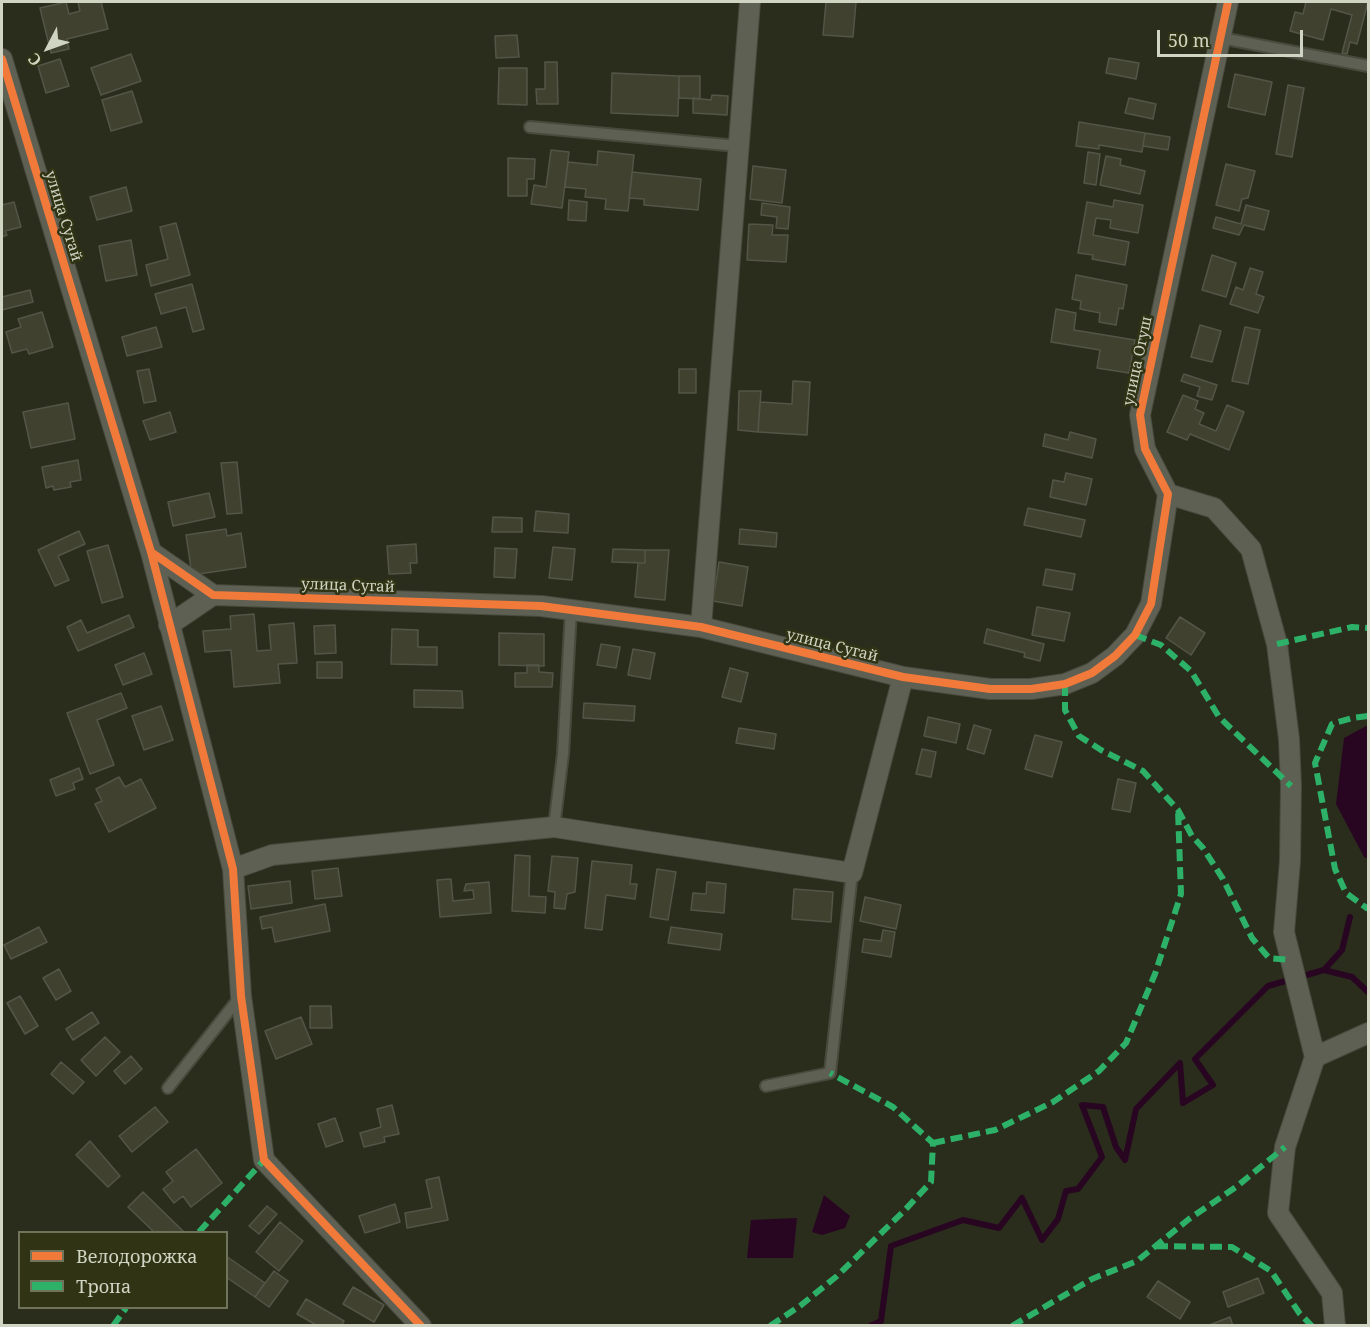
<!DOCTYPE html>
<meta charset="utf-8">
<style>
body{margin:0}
#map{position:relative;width:1370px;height:1327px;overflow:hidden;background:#2b2d1c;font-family:"Noto Serif",serif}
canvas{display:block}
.frame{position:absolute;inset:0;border:3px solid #d0d4c2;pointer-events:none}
.legend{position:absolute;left:18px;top:1231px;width:210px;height:78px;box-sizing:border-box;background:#303415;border:2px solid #70745a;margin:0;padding:8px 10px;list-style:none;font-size:18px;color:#d0d4c2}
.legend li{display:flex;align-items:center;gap:12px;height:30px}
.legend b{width:30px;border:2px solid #70745a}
.north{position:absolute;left:18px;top:18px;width:60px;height:60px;-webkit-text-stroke:4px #303415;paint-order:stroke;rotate:229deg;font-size:16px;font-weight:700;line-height:24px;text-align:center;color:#d0d4c2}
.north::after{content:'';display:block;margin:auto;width:21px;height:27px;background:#d0d4c2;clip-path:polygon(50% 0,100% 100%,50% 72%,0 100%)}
.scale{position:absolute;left:1157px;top:30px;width:146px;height:27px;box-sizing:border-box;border:3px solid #d0d4c2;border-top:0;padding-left:8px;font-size:18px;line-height:21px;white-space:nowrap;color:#d0d4c2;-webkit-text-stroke:4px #303415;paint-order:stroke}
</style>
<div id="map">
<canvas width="1370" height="1327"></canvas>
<div class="frame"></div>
<ul class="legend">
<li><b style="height:8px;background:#f17a3a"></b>Велодорожка</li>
<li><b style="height:8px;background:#2db169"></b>Тропа</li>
</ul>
<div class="north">С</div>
<div class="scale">50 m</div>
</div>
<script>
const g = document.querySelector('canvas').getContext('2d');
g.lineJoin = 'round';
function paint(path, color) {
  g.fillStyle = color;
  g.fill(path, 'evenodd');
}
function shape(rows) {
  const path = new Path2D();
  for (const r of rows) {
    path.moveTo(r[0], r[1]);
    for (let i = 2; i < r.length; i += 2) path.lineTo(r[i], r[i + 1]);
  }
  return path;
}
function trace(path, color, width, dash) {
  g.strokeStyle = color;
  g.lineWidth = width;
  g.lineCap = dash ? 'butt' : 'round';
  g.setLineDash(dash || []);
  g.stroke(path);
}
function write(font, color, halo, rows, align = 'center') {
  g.font = font + ' "Noto Serif",serif';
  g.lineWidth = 5;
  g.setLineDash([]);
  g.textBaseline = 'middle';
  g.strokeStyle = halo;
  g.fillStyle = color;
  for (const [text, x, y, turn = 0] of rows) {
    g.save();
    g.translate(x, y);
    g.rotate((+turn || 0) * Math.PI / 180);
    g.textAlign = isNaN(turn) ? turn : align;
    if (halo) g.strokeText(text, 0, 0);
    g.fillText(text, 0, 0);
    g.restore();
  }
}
paint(shape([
 [1368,725,1368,859,1364,857,1336,804,1344,738],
 [824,1195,850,1216,845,1228,822,1235,812,1232],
 [797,1218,793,1258,747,1258,751,1220]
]), '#280622');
trace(shape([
 [1324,970,1352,977,1368,992],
 [870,1326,881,1321,891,1246,963,1220,999,1228,1022,1198,1042,1240,1058,1219,1066,1191,1078,1189,1102,1157,1082,1105,1103,1107,1116,1147,1125,1160,1136,1109,1180,1063,1183,1103,1213,1085,1195,1059,1268,986,1324,970,1342,950,1350,917]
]), '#280622', 6);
const building = shape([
 [66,2,69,14,80,11,78,2,101,2,108,29,67,39,69,49,51,53,40,8,66,2],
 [826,2,856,2,853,37,823,35,826,2],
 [1306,2,1368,2,1357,44,1350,42,1347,54,1342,53,1352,15,1331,9,1323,40,1290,31,1295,12,1303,14,1306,2],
 [517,35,519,57,496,58,495,36,517,35],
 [131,54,141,81,101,95,91,68,131,54],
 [1109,58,1139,63,1136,79,1106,73,1109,58],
 [60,59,69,86,46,93,38,66,60,59],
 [545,62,557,62,558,104,537,104,536,89,545,89,545,62],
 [499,68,527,68,527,105,498,104,499,68],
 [612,73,679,76,678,116,611,113,612,73],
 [1235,74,1272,82,1265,115,1228,107,1235,74],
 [679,76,700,76,700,99,679,98,679,76],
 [1288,85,1304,88,1292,157,1276,154,1288,85],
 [132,91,142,122,111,131,102,100,132,91],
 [712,95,728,96,727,115,693,113,693,98,711,100,712,95],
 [1129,98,1156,104,1153,119,1125,113,1129,98],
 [1079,122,1145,133,1142,152,1099,145,1099,149,1076,146,1079,122],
 [1145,133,1170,137,1168,150,1143,146,1145,133],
 [551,150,569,152,562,208,531,204,534,185,546,187,551,150],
 [598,151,634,155,628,211,605,209,606,199,585,197,586,189,565,187,568,162,597,165,598,151],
 [1088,152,1100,154,1096,185,1084,183,1088,152],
 [1106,156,1121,159,1120,165,1145,171,1140,194,1100,185,1106,156],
 [508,158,535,159,534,179,527,179,527,196,508,196,508,158],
 [1226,164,1255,171,1248,198,1242,199,1239,211,1216,205,1226,164],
 [753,166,786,170,782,203,750,199,753,166],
 [632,172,701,179,698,210,644,205,644,199,629,198,632,172],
 [126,187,132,211,97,220,90,197,126,187],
 [569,200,587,202,586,221,568,220,569,200],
 [1114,200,1143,205,1138,233,1110,228,1111,220,1096,218,1093,235,1129,242,1125,265,1092,259,1093,255,1078,253,1087,202,1113,207,1114,200],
 [14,202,21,227,5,231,7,235,2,237,2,205,14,202],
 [762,203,790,207,788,229,776,228,777,217,761,215,762,203],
 [1246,205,1269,211,1264,230,1244,225,1239,235,1213,228,1216,217,1241,224,1246,205],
 [176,223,190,275,151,286,146,265,168,259,160,227,176,223],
 [749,224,773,225,772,235,788,235,786,262,747,260,749,224],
 [131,240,137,275,106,281,99,246,131,240],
 [1212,255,1236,263,1226,297,1202,290,1212,255],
 [1250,268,1263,272,1256,294,1264,297,1258,313,1230,304,1236,287,1243,290,1250,268],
 [1076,275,1127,285,1123,309,1119,308,1116,325,1099,322,1100,313,1080,309,1081,301,1072,299,1076,275],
 [192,284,204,329,193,332,186,307,161,314,155,294,192,284],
 [30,290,33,302,2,310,2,297,30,290],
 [1056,309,1076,313,1074,330,1135,340,1129,373,1097,368,1100,350,1051,342,1056,309],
 [42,312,53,347,29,354,27,349,12,353,6,332,21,327,18,319,42,312],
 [1200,325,1221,331,1212,362,1191,357,1200,325],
 [156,327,162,347,127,356,122,337,156,327],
 [1245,327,1260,330,1248,384,1232,381,1245,327],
 [149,369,156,401,144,403,137,371,149,369],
 [679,369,696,369,696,393,679,393,679,369],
 [1184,374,1217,385,1212,400,1197,396,1200,387,1181,381,1184,374],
 [793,381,810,382,807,435,758,432,760,402,792,404,793,381],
 [739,391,761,391,758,432,738,430,739,391],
 [1183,395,1198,401,1195,409,1204,413,1199,424,1216,431,1227,405,1244,412,1229,450,1190,434,1187,440,1167,432,1183,395],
 [68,403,75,439,31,448,23,412,68,403],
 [170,412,176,432,150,440,143,421,170,412],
 [1070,432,1096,439,1092,458,1043,446,1045,434,1068,440,1070,432],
 [78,460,81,480,70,482,71,487,54,490,53,486,46,488,42,467,78,460],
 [237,462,242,513,227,514,221,463,237,462],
 [1066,473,1092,479,1086,505,1050,497,1053,480,1064,482,1066,473],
 [209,493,215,517,173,526,168,502,209,493],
 [1028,508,1085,520,1081,537,1024,525,1028,508],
 [536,511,569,514,568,533,534,531,536,511],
 [493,517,522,518,522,532,492,532,493,517],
 [226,529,227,536,241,533,246,567,192,575,186,535,226,529],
 [740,529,777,533,776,547,739,544,740,529],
 [79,531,85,544,58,556,69,580,55,586,38,550,79,531],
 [416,544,417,563,410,563,411,573,389,574,387,546,416,544],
 [108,545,123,597,102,603,87,551,108,545],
 [553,547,575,549,572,580,549,578,553,547],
 [495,548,517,549,515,578,494,577,495,548],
 [613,549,645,550,645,563,612,562,613,549],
 [645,550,669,550,665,600,635,597,638,563,645,563,645,550],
 [719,562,748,567,742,606,713,601,719,562],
 [1046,569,1075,574,1072,590,1043,585,1046,569],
 [1037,607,1070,613,1064,641,1032,635,1037,607],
 [254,614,257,651,271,650,269,625,294,623,297,663,278,664,280,683,234,687,231,650,205,652,203,631,231,629,230,616,254,614],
 [129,615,134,627,78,651,67,627,81,620,87,633,129,615],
 [1180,617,1205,633,1191,655,1166,638,1180,617],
 [335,625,336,653,315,654,314,626,335,625],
 [392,629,418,630,418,647,437,647,437,665,391,664,392,629],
 [987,629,1044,644,1040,661,1024,657,1025,653,984,643,987,629],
 [499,633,544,634,544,666,499,665,499,633],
 [601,644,620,647,616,668,597,665,601,644],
 [633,649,655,653,650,679,628,675,633,649],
 [144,653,152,674,123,685,115,665,144,653],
 [317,662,342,662,342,678,317,678,317,662],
 [527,665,539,665,539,672,553,673,552,687,515,687,515,673,527,673,527,665],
 [730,668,748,673,741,702,722,697,730,668],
 [414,690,462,691,463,708,414,707,414,690],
 [121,693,127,708,97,720,114,765,90,774,67,713,121,693],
 [584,703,635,706,634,721,583,718,584,703],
 [161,706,173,740,144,750,132,716,161,706],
 [928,717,960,724,956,743,924,736,928,717],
 [974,725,991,730,984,754,967,749,974,725],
 [739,728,776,734,774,749,736,743,739,728],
 [1035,735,1062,742,1052,777,1025,769,1035,735],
 [922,749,936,752,931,777,916,774,922,749],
 [79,768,83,779,73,783,75,789,56,796,50,780,79,768],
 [119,777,125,787,141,779,156,808,109,832,95,804,102,801,96,789,119,777],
 [1118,779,1136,783,1130,812,1112,809,1118,779],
 [515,855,530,856,529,896,546,897,545,913,512,911,515,855],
 [552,856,578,858,575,892,567,894,565,909,554,908,555,892,548,891,552,856],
 [592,861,632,865,630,884,637,884,635,899,606,895,602,930,585,928,592,861],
 [338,868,342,896,315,899,312,871,338,868],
 [657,869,676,872,668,920,650,917,657,869],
 [451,879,453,901,474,899,473,890,464,891,466,884,489,882,491,913,440,917,437,880,451,879],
 [290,881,292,903,251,909,248,886,290,881],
 [707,882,726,884,724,913,691,910,693,893,706,894,707,882],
 [794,889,833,892,831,922,792,919,794,889],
 [865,897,901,905,896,929,860,921,865,897],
 [325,904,330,931,275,942,272,927,262,929,260,917,325,904],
 [39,927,47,942,11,959,4,945,39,927],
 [671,927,722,934,720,950,668,943,671,927],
 [883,930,895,932,891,957,862,952,864,939,881,941,883,930],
 [59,969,71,991,56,1000,43,978,59,969],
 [20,996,38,1026,25,1034,7,1003,20,996],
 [310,1006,331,1006,332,1028,310,1028,310,1006],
 [92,1012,99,1023,73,1040,66,1029,92,1012],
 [301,1017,312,1044,276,1059,265,1031,301,1017],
 [105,1037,120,1052,96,1076,81,1060,105,1037],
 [131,1056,142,1069,125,1084,114,1071,131,1056],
 [61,1062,84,1082,73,1094,51,1074,61,1062],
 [392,1105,399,1134,384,1137,385,1142,364,1147,360,1133,381,1127,377,1109,392,1105],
 [155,1107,168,1122,132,1152,119,1136,155,1107],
 [335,1118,343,1141,326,1147,318,1124,335,1118],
 [90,1141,120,1176,108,1187,76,1155,90,1141],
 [196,1149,222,1183,191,1207,183,1196,174,1203,163,1189,173,1181,166,1172,196,1149],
 [439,1177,448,1220,407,1228,405,1213,432,1208,426,1180,439,1177],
 [143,1192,184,1232,154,1232,128,1207,143,1192],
 [395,1204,400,1222,365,1233,359,1216,395,1204],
 [267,1206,277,1214,259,1234,249,1226,267,1206],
 [280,1222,303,1241,279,1271,256,1252,280,1222],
 [226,1256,265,1283,255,1297,226,1277,226,1256],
 [274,1271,288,1281,269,1307,255,1297,274,1271],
 [1258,1278,1264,1293,1228,1307,1223,1292,1258,1278],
 [1158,1281,1190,1302,1180,1319,1147,1297,1158,1281],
 [353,1287,384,1305,374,1322,343,1304,353,1287],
 [306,1299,344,1321,341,1326,318,1326,297,1314,306,1299],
 [1230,1317,1233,1326,1207,1326,1230,1317]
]);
paint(building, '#40422f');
trace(building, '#535547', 1.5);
const lane = shape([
 [1221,38,1368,66],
 [530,127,738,146],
 [554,827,563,754,571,610],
 [766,1086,830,1073,852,873],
 [168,1088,240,997]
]);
const street = shape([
 [2,59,151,552,233,869,241,996,264,1160,421,1326],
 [1168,494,1214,508,1251,549,1277,644,1289,739,1291,786,1290,861,1284,932,1315,1057,1285,1147,1278,1213,1332,1293,1335,1326],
 [151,552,213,595,541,606,701,627,903,677,990,689,1031,689,1065,684,1092,673,1115,656,1135,635,1151,604,1168,494,1145,449,1140,415,1228,2],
 [169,625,213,595],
 [701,627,750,2],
 [233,869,272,855,554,827,852,873,903,677],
 [1315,1057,1368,1033]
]);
trace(lane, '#484a3c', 14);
trace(street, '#484a3c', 22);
trace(lane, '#5e6054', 10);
trace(street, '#5e6054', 20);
trace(shape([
 [1135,635,1161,645,1191,671,1219,717,1291,786],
 [1277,644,1352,627,1368,628],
 [1065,684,1065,710,1079,736,1101,750,1143,771,1178,810,1192,836,1203,848,1223,879,1252,938,1269,958,1290,960],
 [1368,716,1352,718,1332,724,1315,763,1335,869,1346,893,1368,909],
 [933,1143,995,1130,1053,1102,1099,1071,1126,1043,1155,974,1181,894,1178,810],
 [199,1232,264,1160],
 [1156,1246,1232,1247,1271,1271,1300,1314,1312,1326],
 [113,1326,126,1308],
 [770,1326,800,1306,837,1276,904,1211,931,1182,933,1143,893,1107,830,1073],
 [1012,1326,1092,1279,1137,1261,1189,1219,1236,1187,1285,1147]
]), '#2db169', 6, [12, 6]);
trace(shape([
 [2,59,151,552,233,869,241,996,264,1160,421,1326],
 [151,552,213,595,541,606,701,627,903,677,990,689,1031,689,1065,684,1092,673,1115,656,1135,635,1151,604,1168,494,1145,449,1140,415,1228,2]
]), '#f17a3a', 8);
write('15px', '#d0d4c2', '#303415', [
 ["улица Сугай",63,216,73],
 ["улица Огуш",1138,361,-78],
 ["улица Сугай",348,586,2],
 ["улица Сугай",832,646,14]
]);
</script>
